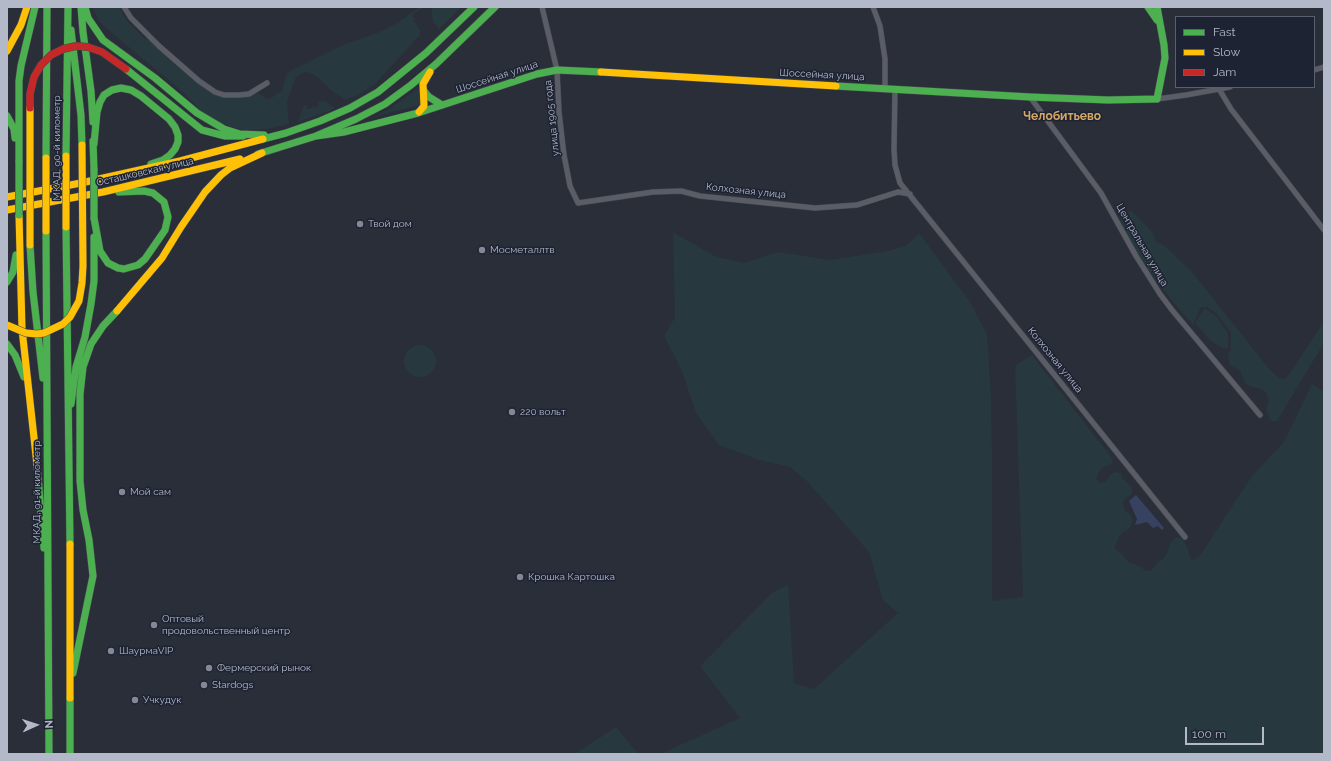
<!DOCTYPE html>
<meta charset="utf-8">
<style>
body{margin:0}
#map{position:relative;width:1331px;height:761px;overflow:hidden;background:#2a2e38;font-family:Raleway,sans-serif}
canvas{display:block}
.frame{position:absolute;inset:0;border:8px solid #b4b9c9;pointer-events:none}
.legend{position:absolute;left:1175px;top:16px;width:140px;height:72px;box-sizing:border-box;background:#1d2333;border:1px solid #595f6f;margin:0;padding:5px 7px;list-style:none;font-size:12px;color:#b4b9c9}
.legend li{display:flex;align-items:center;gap:8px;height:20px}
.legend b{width:20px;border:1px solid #595f6f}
.north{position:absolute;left:16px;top:705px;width:40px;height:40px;-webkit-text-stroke:3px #1d2333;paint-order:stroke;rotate:87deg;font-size:11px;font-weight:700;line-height:16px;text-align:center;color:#b4b9c9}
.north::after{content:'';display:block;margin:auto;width:14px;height:18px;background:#b4b9c9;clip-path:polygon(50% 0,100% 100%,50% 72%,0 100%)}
.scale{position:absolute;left:1185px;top:727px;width:79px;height:18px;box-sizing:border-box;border:2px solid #b4b9c9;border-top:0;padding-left:5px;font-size:12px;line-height:14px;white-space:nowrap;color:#b4b9c9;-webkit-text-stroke:3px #1d2333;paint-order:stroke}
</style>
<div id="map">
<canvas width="1331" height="761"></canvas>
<div class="frame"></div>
<ul class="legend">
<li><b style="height:5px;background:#4caf50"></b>Fast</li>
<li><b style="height:5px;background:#ffc107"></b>Slow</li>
<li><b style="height:5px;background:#c62828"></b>Jam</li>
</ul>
<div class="north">N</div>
<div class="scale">100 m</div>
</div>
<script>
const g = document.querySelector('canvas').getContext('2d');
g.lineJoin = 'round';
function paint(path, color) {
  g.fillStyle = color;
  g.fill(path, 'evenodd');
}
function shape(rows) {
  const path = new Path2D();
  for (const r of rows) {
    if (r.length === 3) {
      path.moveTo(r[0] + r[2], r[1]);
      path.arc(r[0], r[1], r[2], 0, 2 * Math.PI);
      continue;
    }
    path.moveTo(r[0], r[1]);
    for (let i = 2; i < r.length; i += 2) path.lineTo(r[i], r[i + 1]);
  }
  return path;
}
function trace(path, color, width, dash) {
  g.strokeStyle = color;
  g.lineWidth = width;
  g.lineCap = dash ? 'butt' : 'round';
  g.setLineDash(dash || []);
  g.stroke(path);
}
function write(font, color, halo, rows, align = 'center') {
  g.font = font + ' Raleway,sans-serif';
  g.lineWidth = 3;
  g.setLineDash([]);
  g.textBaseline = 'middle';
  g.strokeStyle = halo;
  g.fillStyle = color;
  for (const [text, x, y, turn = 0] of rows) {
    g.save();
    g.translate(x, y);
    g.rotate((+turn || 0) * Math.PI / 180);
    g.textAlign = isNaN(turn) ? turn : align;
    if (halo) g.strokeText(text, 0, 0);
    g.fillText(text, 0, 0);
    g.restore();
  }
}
paint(shape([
 [92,7,120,7,123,15,128,22,145,39,152,40,185,72,205,87,227,97,237,98,259,93,265,98,268,99,271,98,282,91,286,75,290,71,345,44,382,31,397,23,420,7,424,7,412,15,415,19,413,20,420,30,420,35,374,85,354,97,345,99,332,91,316,76,308,72,305,72,297,76,295,79,287,101,289,124,267,129,244,130,226,125,214,120,201,111,183,92,108,30,99,21],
 [431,7,461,7,439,29,433,22],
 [417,89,421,90,422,100,420,105,376,116,389,109],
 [325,101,335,108,329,111,298,122,304,105,306,105,307,109,319,106,318,102],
 [1131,210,1152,232,1157,243,1163,245,1168,249,1192,272,1270,370,1279,378,1285,379,1289,375,1324,321,1324,343,1277,421,1271,421,1266,410,1269,399,1266,393,1261,389,1249,386,1245,382,1240,371,1230,365,1228,354,1231,349,1231,333,1217,314,1207,307,1201,307,1193,325,1174,303,1145,265,1123,230,1123,224,1120,218,1126,217],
 [673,232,716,257,744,263,778,252,830,260,888,251,907,245,919,233,970,302,987,334,991,396,992,452,992,601,1023,597,1015,366,1032,355,1111,457,1113,463,1102,468,1098,473,1096,479,1101,483,1106,481,1110,475,1115,472,1121,473,1121,477,1132,488,1132,494,1126,498,1123,503,1124,510,1129,513,1132,518,1132,524,1129,529,1123,532,1119,537,1116,543,1115,549,1120,552,1129,562,1141,567,1145,571,1151,571,1158,562,1163,559,1167,553,1171,542,1175,538,1181,538,1185,543,1190,555,1191,561,1199,557,1252,476,1284,442,1312,384,1324,392,1324,754,660,754,740,718,700,666,772,593,788,585,794,683,814,689,898,613,883,600,869,552,808,482,790,467,759,460,719,445,696,413,682,371,664,336,675,317],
 [1205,308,1216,316,1228,333,1228,348,1223,348,1212,342,1195,323],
 [420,361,16],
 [616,727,635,750,640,754,575,754]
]), '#27383e');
paint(shape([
 [1136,495,1164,528,1162,530,1158,526,1153,528,1147,522,1135,525,1137,519,1129,501]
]), '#374261');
const street = shape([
 [124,7,131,18,159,46,199,81,215,92,224,95,239,95,249,94,267,83],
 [542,7,557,70,559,112,564,155,570,186,578,203,653,192,681,191,700,196,815,208,857,205,898,192,910,194],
 [873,7,880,26,885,59,885,88],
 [1314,70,1324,67],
 [895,89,894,149,895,165,900,183,1185,537],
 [1219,89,1231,109,1324,230],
 [1030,97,1101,193,1136,256,1160,294,1172,310,1260,415],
 [1157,99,1186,95,1230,87]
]);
const fast = shape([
 [81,7,83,32,91,91,93,122],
 [85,7,88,18,103,40,155,78,197,113,224,129,240,134,264,135],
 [1148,7,1157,20],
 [71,30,81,115,82,145],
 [126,69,202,130,225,136,243,136],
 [836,86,1030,97,1108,100,1157,99,1165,58,1164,45,1157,7],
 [424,91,429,97,442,105],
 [7,116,14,129,15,138],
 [316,136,344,132,418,113,537,74,557,70,601,72],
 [263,139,286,133,320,121,350,108,378,92,426,53,474,7],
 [93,141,94,170],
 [94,144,97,112,100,102,104,95,112,90,121,88,131,90,141,96,169,119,175,127,178,135,178,142,175,149,170,155,163,160,151,164],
 [258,154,316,136,356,119,385,104,411,85,436,64,495,7],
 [66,156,68,7],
 [46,158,47,7],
 [19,162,19,81,21,66,35,7],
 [94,218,100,251,108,263,118,268,124,269,138,265,145,259,165,230,168,217,164,202,153,193,144,191,119,192],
 [66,227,70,544],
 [46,231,49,754],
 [30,245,33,292,43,378],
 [7,282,13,272,16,255],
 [7,344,15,355,24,377],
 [71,404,76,367,85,337,91,304,94,281,94,237],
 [37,465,44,548],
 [73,673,93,576,89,540,83,510,80,481,80,394,83,367,91,344,103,326,117,311],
 [70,698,70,754]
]);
const slow = shape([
 [7,51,21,25,27,7],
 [601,72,836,86],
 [419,112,424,106,423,84,430,72],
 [7,197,81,183,180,161,263,139],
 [7,210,103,192,240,159],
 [19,215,22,329,37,465],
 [117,311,162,258,181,227,205,192,221,175,230,168,262,153],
 [70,544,70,698]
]);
trace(street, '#464951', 6);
trace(fast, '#464951', 8);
trace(slow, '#464951', 8);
trace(street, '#5a5d66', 5);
trace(fast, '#4caf50', 7);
trace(slow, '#ffc107', 7);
const fastBridge = shape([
 [19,162,19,215],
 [94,170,94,218]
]);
const slowBridge = shape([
 [30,108,30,245],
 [66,156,66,227],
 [46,158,46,231],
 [7,325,26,333,37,334,44,333,63,324,70,317,79,301,82,283,83,266,82,145]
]);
const jamBridge = shape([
 [30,108,30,94,34,77,41,65,51,55,63,49,76,46,88,47,102,52,126,69]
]);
trace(fastBridge, '#464951', 8, []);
trace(slowBridge, '#464951', 8, []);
trace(jamBridge, '#464951', 8, []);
trace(fastBridge, '#4caf50', 7);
trace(slowBridge, '#ffc107', 7);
trace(jamBridge, '#c62828', 7);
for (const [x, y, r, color] of [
 [360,224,4,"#848896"],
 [482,250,4,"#848896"],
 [512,412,4,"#848896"],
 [122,492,4,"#848896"],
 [520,577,4,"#848896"],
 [154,625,4,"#848896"],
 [111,651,4,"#848896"],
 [209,668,4,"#848896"],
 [204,685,4,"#848896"],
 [135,700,4,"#848896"]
]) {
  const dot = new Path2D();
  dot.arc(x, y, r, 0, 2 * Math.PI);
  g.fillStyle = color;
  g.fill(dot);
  trace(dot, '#1d2333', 1.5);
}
write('10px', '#b4b9c9', '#1d2333', [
 ["Шоссейная улица",822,75,3],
 ["Шоссейная улица",497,77,-18],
 ["улица 1905 года",552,118,-96],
 ["МКАД, 90-й километр",57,148,-90],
 ["Осташковская улица",145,172,-13],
 ["Колхозная улица",746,191,6],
 ["Центральная улица",1142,245,60],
 ["Колхозная улица",1055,360,51],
 ["МКАД, 91-й километр",37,492,-90]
]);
write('10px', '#b4b9c9', '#1d2333', [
 ["Твой дом",368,224],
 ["Мосметаллтв",490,250],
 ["220 вольт",520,412],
 ["Мой сам",130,492],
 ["Крошка Картошка",528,577],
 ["Оптовый",162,619],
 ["продовольственный центр",162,631],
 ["ШаурмаVIP",119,651],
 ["Фермерский рынок",217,668],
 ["Stardogs",212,685],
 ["Учкудук",143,700]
], 'left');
write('bold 12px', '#d5a664', '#1d2333', [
 ["Челобитьево",1062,116]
]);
</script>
